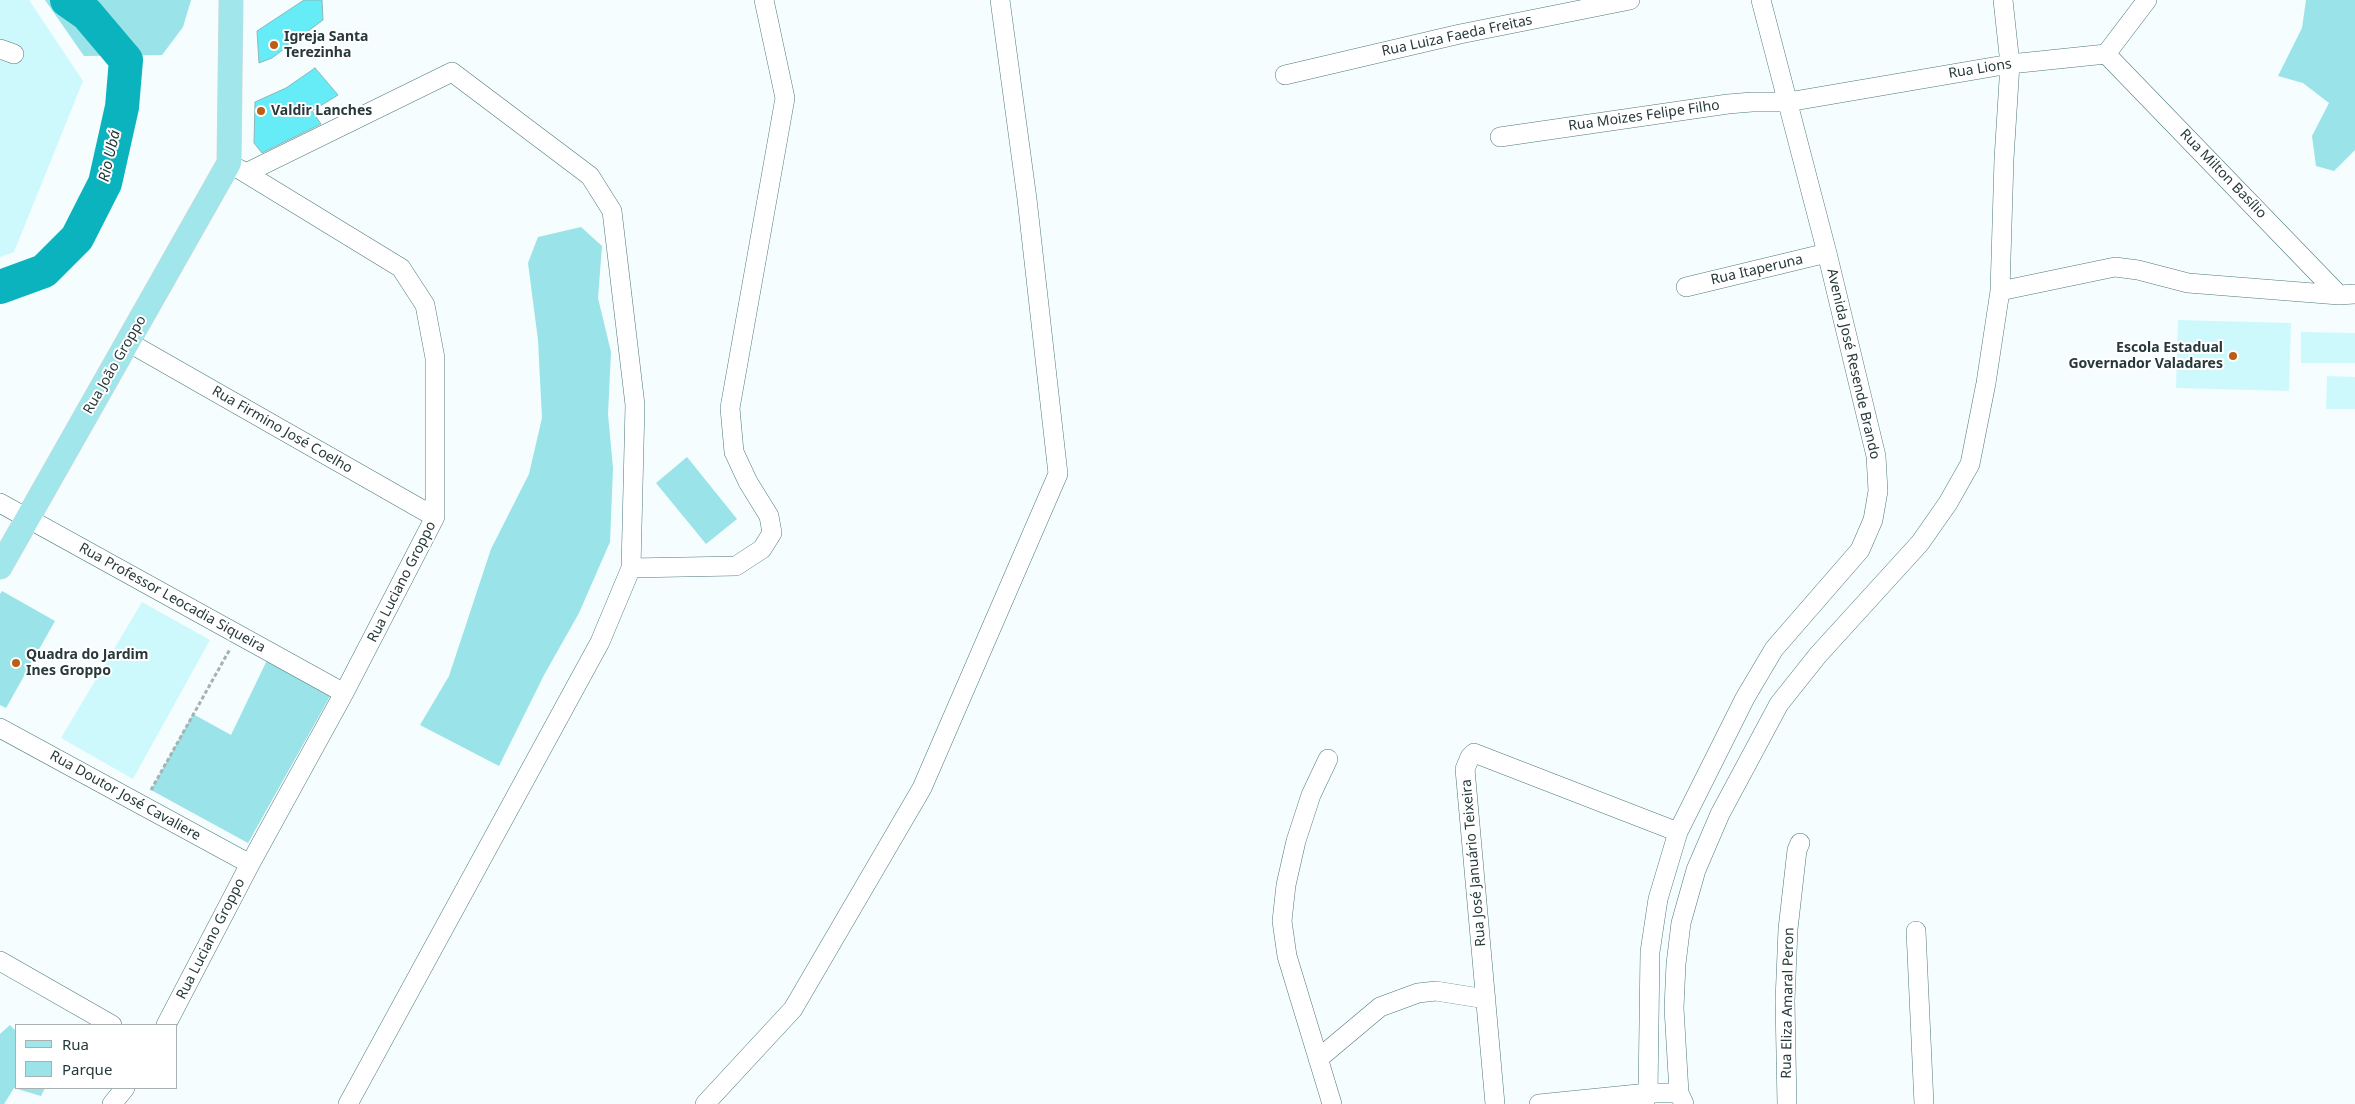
<!DOCTYPE html>
<meta charset="utf-8">
<style>
body{margin:0}
#map{position:relative;width:2355px;height:1104px;overflow:hidden;background:#f5fdfe;font-family:"Noto Sans",sans-serif}
canvas{display:block}
.legend{position:absolute;left:15px;top:1024px;width:162px;height:65px;box-sizing:border-box;background:#fff;border:1px solid #a9b0b0;margin:0;padding:6px 9px;list-style:none;font-size:15px;color:#27393a}
.legend li{display:flex;align-items:center;gap:10px;height:25px}
.legend b{width:25px;border:1px solid #a9b0b0}
</style>
<div id="map">
<canvas width="2355" height="1104"></canvas>
<ul class="legend">
<li><b style="height:6px;background:#a1e6eb"></b>Rua</li>
<li><b style="height:14px;background:#99e3e9"></b>Parque</li>
</ul>
</div>
<script>
const g = document.querySelector('canvas').getContext('2d');
g.lineJoin = 'round';
function paint(path, color) {
  g.fillStyle = color;
  g.fill(path, 'evenodd');
}
function shape(rows) {
  const path = new Path2D();
  for (const r of rows) {
    path.moveTo(r[0], r[1]);
    for (let i = 2; i < r.length; i += 2) path.lineTo(r[i], r[i + 1]);
  }
  return path;
}
function trace(path, color, width, dash) {
  g.strokeStyle = color;
  g.lineWidth = width;
  g.lineCap = dash ? 'butt' : 'round';
  g.setLineDash(dash || []);
  g.stroke(path);
}
function write(font, color, halo, rows, align = 'center') {
  g.font = font + ' "Noto Sans",sans-serif';
  g.lineWidth = 4;
  g.setLineDash([]);
  g.textBaseline = 'middle';
  g.strokeStyle = halo;
  g.fillStyle = color;
  for (const [text, x, y, turn = 0] of rows) {
    g.save();
    g.translate(x, y);
    g.rotate((+turn || 0) * Math.PI / 180);
    g.textAlign = isNaN(turn) ? turn : align;
    if (halo) g.strokeText(text, 0, 0);
    g.fillText(text, 0, 0);
    g.restore();
  }
}
paint(shape([
 [0,0,29,0,83,81,14,252,0,257],
 [2178,320,2291,323,2289,391,2176,388],
 [2301,332,2355,333,2355,363,2301,363],
 [2327,376,2355,377,2355,409,2326,409],
 [142,602,210,640,133,779,61,738]
]), '#cdf9fd');
paint(shape([
 [45,0,191,0,183,27,162,55,84,56],
 [2306,0,2355,0,2355,150,2334,171,2316,166,2312,136,2329,103,2303,83,2278,76,2302,28],
 [581,227,602,246,598,298,611,352,608,414,613,468,610,542,579,613,544,675,499,766,420,725,449,676,491,549,529,474,542,418,538,340,528,263,538,237],
 [687,457,737,519,706,544,656,483],
 [2,591,55,621,6,708,0,705,0,594],
 [270,654,333,691,248,843,151,790,193,714,231,735],
 [10,1025,16,1031,16,1088,45,1088,41,1096,14,1088,4,1104,0,1104,0,1034]
]), '#99e3e9');
trace(shape([
 [0,287,44,271,77,238,105,183,122,107,126,60,87,14,67,0]
]), '#0ab3bd', 34);
const building = shape([
 [304,0,322,0,323,20,272,58,259,63,257,31,304,0],
 [315,68,338,95,312,111,321,124,262,153,254,143,255,102,286,88,315,68]
]);
paint(building, '#65ecf6');
trace(building, '#8cb8bb', 1);
const minor = shape([
 [0,49,14,54],
 [2106,54,2339,295],
 [1285,75,1460,34,1630,0],
 [1500,137,1728,104,1752,102,1788,102,2010,64,2106,54,2147,0],
 [246,173,452,72,590,176,612,211,635,405,631,568,600,642,348,1104],
 [1686,287,1827,253],
 [2000,291,2115,267,2138,270,2188,283,2339,295,2355,294],
 [128,342,435,517],
 [0,503,344,693],
 [631,568,736,566,762,549,772,533,769,516,748,482,734,452,730,408,785,98,764,0],
 [0,728,250,864],
 [1328,759,1311,795,1296,841,1286,885,1282,921,1287,956,1332,1104],
 [1916,931,1924,1104],
 [0,961,112,1025],
 [166,1025,250,864,344,693,435,517,435,358,425,305,401,268,239,169],
 [1318,1059,1380,1007,1418,993,1436,991,1486,999],
 [112,1104,125,1088],
 [705,1104,793,1009,922,788,1058,474,1027,199,1000,0],
 [1495,1104,1465,769,1470,757,1474,753,1678,832],
 [1539,1104,1648,1093,1679,1093],
 [1644,1104,1648,1093,1650,952,1658,899,1678,832,1745,698,1774,649,1860,550,1873,520,1878,491,1876,456,1827,253,1761,0],
 [1684,1104,1679,1093,1674,1008,1676,964,1681,923,1696,870,1720,814,1779,704,1818,655,1920,543,1948,503,1970,464,1986,383,2000,291,2004,159,2010,64,2003,0],
 [1787,1104,1785,1001,1788,929,1797,850,1800,843]
]);
const major = shape([
 [0,567,229,163,231,0]
]);
trace(minor, '#4f797c', 20);
trace(major, '#d4d7d8', 25);
trace(shape([
 [151,790,230,649]
]), '#a6b1b2', 3, [4, 2.5]);
trace(minor, '#fff', 19);
trace(major, '#a1e6eb', 24);
for (const [x, y, r, color] of [
 [274,45,5,"#bc5e13"],
 [261,111,5,"#bc5e13"],
 [2233,356,5,"#bc5e13"],
 [16,663,5,"#bc5e13"]
]) {
  const dot = new Path2D();
  dot.arc(x, y, r, 0, 2 * Math.PI);
  g.fillStyle = color;
  g.fill(dot);
  trace(dot, '#fff', 2);
}
write('14px', '#27393a', '#fff', [
 ["Rua Luiza Faeda Freitas",1457,36,-12],
 ["Rua Lions",1980,69,-9],
 ["Rua Moizes Felipe Filho",1644,116,-8],
 ["Rua Milton Basílio",2223,174,46],
 ["Rua Itaperuna",1757,270,-13],
 ["Avenida José Resende Brando",1853,364,77],
 ["Rua João Groppo",115,365,-60],
 ["Rua Firmino José Coelho",282,430,30],
 ["Rua Luciano Groppo",402,582,-63],
 ["Rua Professor Leocadia Siqueira",172,598,29],
 ["Rua Doutor José Cavaliere",125,796,29],
 ["Rua José Januário Teixeira",1474,863,-95],
 ["Rua Luciano Groppo",211,939,-63],
 ["Rua Eliza Amaral Peron",1788,1003,-89]
]);
write('bold 14px', '#27393a', '#fff', [
 ["Igreja Santa",284,37],
 ["Terezinha",284,53],
 ["Valdir Lanches",271,111],
 ["Escola Estadual",2223,348,"right"],
 ["Governador Valadares",2223,364,"right"],
 ["Quadra do Jardim",26,655],
 ["Ines Groppo",26,671]
], 'left');
write('italic 15px', '#1d3536', '#fff', [
 ["Rio Ubá",110,156,-77]
]);
</script>
